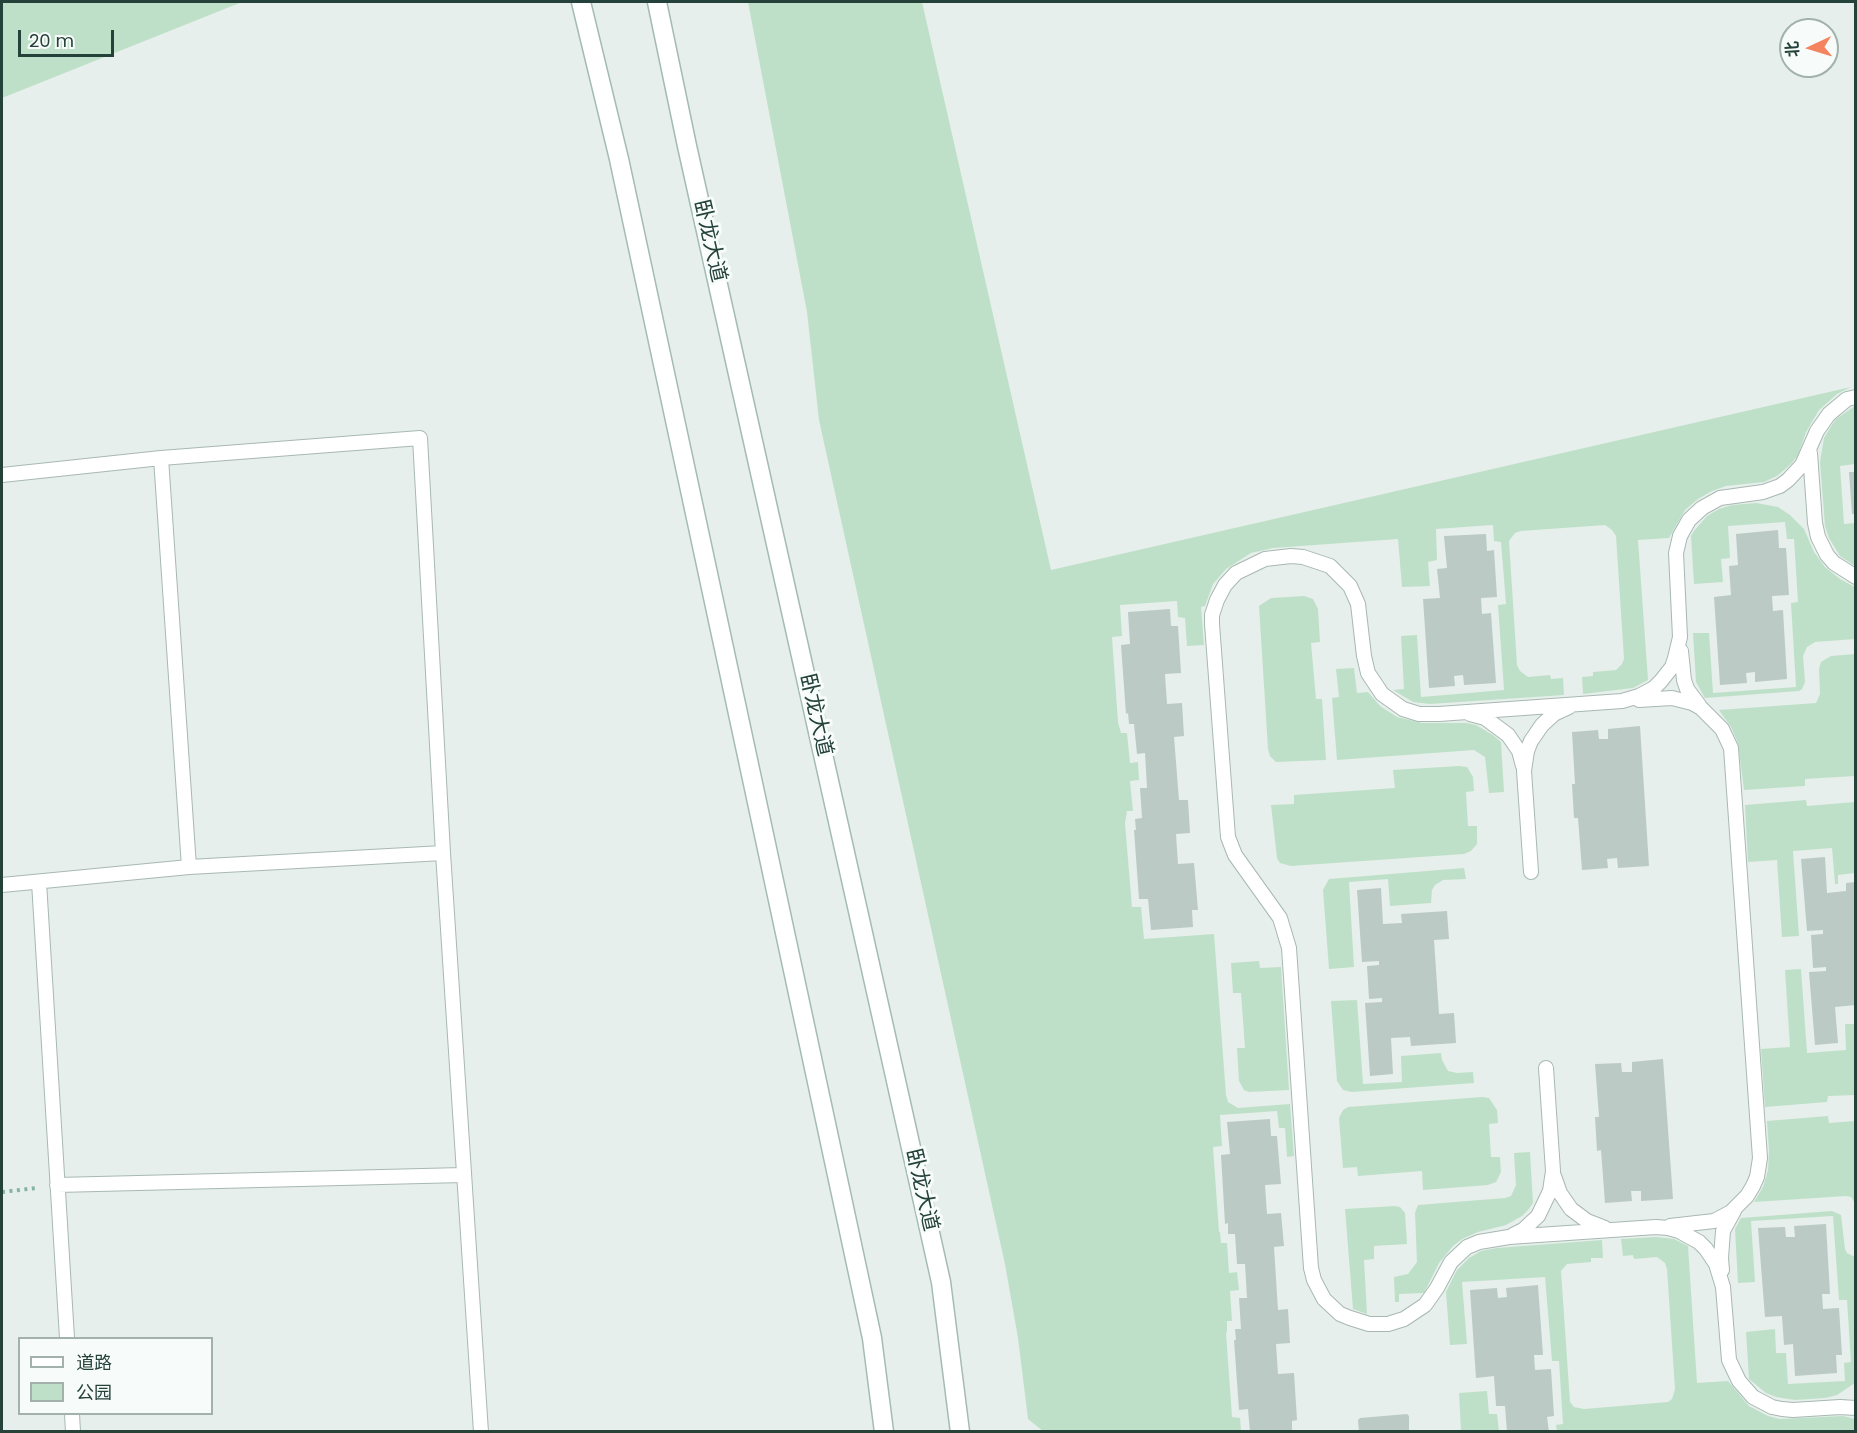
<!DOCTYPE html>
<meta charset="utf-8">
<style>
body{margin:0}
#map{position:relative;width:1857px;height:1433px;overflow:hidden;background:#e6efeb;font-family:Poppins,"Noto Sans SC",sans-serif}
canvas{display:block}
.frame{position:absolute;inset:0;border:3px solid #24423a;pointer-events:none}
.legend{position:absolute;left:18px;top:1337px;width:195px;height:78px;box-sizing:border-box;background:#f7fbf9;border:2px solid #a3b1ad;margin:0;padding:8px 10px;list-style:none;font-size:18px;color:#24423a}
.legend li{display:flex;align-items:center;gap:12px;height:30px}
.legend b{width:30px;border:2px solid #a3b1ad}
.north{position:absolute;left:1779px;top:18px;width:60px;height:60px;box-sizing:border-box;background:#f7fbf9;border:2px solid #a3b1ad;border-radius:50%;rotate:266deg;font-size:16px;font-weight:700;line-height:24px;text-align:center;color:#24423a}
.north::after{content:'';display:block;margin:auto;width:21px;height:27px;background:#f4845f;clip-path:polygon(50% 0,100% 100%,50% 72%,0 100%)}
.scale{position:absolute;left:18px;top:30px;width:96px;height:27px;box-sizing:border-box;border:3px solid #24423a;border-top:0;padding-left:8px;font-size:18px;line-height:21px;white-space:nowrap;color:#24423a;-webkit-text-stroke:4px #f7fbf9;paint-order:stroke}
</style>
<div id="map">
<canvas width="1857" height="1433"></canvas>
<div class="frame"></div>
<ul class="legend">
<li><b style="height:8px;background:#fff"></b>道路</li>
<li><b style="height:16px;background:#bfe0c8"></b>公园</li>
</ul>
<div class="north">北</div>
<div class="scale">20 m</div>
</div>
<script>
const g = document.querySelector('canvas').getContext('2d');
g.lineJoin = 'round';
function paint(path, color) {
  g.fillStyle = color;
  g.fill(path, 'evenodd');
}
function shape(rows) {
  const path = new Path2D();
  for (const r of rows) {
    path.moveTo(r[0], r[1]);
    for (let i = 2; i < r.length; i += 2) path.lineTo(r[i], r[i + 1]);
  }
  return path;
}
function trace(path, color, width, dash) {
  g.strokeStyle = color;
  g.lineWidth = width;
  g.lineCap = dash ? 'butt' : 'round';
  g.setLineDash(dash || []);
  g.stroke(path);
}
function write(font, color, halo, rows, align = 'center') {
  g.font = font + ' Poppins,"Noto Sans SC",sans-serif';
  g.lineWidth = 6;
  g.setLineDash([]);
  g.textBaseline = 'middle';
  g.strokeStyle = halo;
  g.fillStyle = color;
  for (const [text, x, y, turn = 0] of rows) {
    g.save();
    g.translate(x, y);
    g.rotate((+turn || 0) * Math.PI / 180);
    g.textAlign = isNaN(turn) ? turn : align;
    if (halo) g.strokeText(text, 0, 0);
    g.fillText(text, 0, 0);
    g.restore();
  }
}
paint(shape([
 [2,2,242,2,2,98],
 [748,2,922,2,1051,570,1851,387,1837,394,1819,410,1806,432,1798,455,1791,464,1777,476,1764,482,1726,486,1712,491,1698,499,1685,510,1669,538,1638,540,1648,680,1633,688,1583,694,1582,677,1593,676,1593,672,1616,670,1622,664,1624,659,1616,536,1612,530,1605,525,1521,531,1515,533,1509,541,1517,665,1520,671,1528,677,1550,675,1551,679,1563,678,1564,695,1430,704,1413,702,1393,690,1404,689,1401,636,1417,635,1421,697,1504,690,1498,605,1506,604,1501,542,1494,541,1493,525,1436,529,1437,560,1428,562,1430,586,1402,587,1398,539,1273,548,1251,553,1226,569,1213,584,1205,606,1201,607,1204,645,1187,646,1185,618,1178,617,1177,601,1120,605,1122,636,1112,637,1118,722,1121,733,1127,733,1130,763,1138,762,1139,780,1130,781,1133,811,1127,811,1125,823,1132,907,1141,907,1144,939,1214,934,1226,1095,1228,1102,1238,1108,1290,1104,1294,1156,1287,1157,1285,1128,1279,1128,1277,1111,1220,1115,1222,1146,1213,1147,1219,1232,1220,1232,1221,1243,1227,1243,1229,1273,1237,1272,1239,1290,1230,1291,1232,1321,1227,1321,1227,1332,1226,1333,1232,1417,1240,1418,1241,1431,1043,1431,1028,1419,1018,1338,1005,1264,819,420,807,312],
 [1855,406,1855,464,1840,466,1844,524,1855,523,1855,545,1854,546,1855,566,1840,556,1829,538,1825,526,1820,462,1824,438,1830,428,1836,419],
 [1756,503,1778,507,1790,515,1804,529,1814,552,1825,567,1840,579,1855,587,1855,639,1815,642,1807,647,1803,656,1805,682,1802,689,1799,691,1705,698,1696,682,1693,633,1709,633,1713,693,1796,687,1791,603,1798,602,1794,539,1787,539,1785,522,1728,526,1730,558,1721,559,1723,582,1694,584,1691,536,1694,531,1707,516,1719,509,1732,505],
 [1304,596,1313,599,1318,609,1320,642,1311,643,1316,699,1322,699,1326,760,1276,762,1270,756,1268,749,1259,606,1271,598],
 [1855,654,1855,776,1805,779,1805,786,1744,790,1738,743,1731,727,1719,710,1816,703,1820,694,1819,669,1821,662,1831,656],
 [1354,668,1357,693,1368,692,1380,706,1397,717,1422,723,1467,723,1476,725,1493,735,1501,742,1504,792,1489,793,1485,757,1474,750,1337,760,1332,698,1339,697,1336,669],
 [1459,766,1467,767,1473,777,1474,791,1466,792,1468,826,1477,826,1477,844,1471,851,1464,854,1291,866,1280,863,1277,858,1271,805,1294,804,1294,795,1395,788,1393,770],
 [1806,800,1807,806,1855,802,1855,873,1838,875,1838,884,1835,884,1832,848,1793,851,1799,936,1782,937,1777,860,1748,862,1745,805],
 [1464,868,1466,879,1443,880,1435,885,1432,890,1431,903,1390,906,1388,879,1349,882,1354,967,1329,969,1323,890,1329,879],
 [1259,961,1260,968,1281,967,1289,1090,1249,1092,1244,1090,1239,1081,1237,1048,1245,1048,1241,993,1233,993,1231,963],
 [1801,969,1807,1053,1846,1050,1845,1024,1855,1024,1855,1095,1828,1096,1827,1102,1765,1107,1761,1049,1790,1047,1785,970],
 [1357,1000,1363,1084,1402,1082,1401,1056,1441,1053,1442,1060,1448,1071,1457,1073,1473,1072,1474,1083,1352,1092,1343,1090,1337,1081,1331,1001],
 [1482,1097,1489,1098,1497,1110,1498,1123,1489,1124,1491,1157,1500,1157,1501,1172,1496,1182,1488,1185,1423,1190,1422,1171,1358,1176,1357,1167,1343,1168,1339,1118,1343,1110,1348,1107],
 [1828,1116,1829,1123,1855,1121,1855,1203,1851,1197,1846,1196,1754,1202,1763,1187,1768,1170,1769,1151,1767,1121],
 [1530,1152,1533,1203,1528,1210,1522,1216,1506,1225,1478,1232,1462,1239,1453,1246,1439,1263,1424,1293,1399,1294,1399,1302,1395,1302,1394,1277,1408,1274,1417,1262,1415,1213,1418,1205,1505,1198,1511,1196,1516,1185,1514,1153],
 [1395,1206,1400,1207,1405,1213,1407,1244,1374,1246,1374,1259,1364,1260,1367,1314,1353,1309,1345,1209],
 [1832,1211,1841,1215,1845,1249,1847,1253,1855,1257,1855,1383,1837,1395,1825,1398,1795,1400,1776,1397,1766,1393,1749,1379,1746,1332,1775,1329,1776,1353,1786,1353,1788,1384,1845,1381,1844,1363,1851,1362,1847,1300,1839,1300,1833,1216,1751,1221,1755,1282,1738,1283,1735,1229,1741,1218],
 [1656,1237,1674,1239,1688,1246,1697,1383,1728,1381,1749,1406,1768,1416,1780,1419,1843,1416,1855,1419,1855,1431,1557,1431,1556,1425,1563,1424,1559,1361,1552,1361,1545,1277,1462,1282,1467,1344,1450,1345,1446,1292,1457,1270,1469,1258,1481,1251,1497,1248,1602,1240,1603,1258,1591,1258,1591,1262,1567,1264,1561,1271,1570,1402,1574,1407,1584,1409,1668,1402,1672,1399,1675,1389,1667,1269,1665,1263,1657,1257,1634,1259,1633,1255,1623,1256,1621,1239],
 [1487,1391,1489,1414,1497,1414,1499,1431,1461,1431,1459,1393]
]), '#bfe0c8');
paint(shape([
 [1849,472,1856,472,1856,514,1852,514],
 [1778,530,1779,548,1786,548,1789,595,1772,596,1773,611,1783,610,1787,679,1755,682,1755,672,1746,673,1747,683,1720,685,1714,597,1731,595,1729,566,1738,565,1736,534],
 [1486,534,1487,551,1494,550,1497,597,1481,598,1482,614,1491,613,1496,683,1464,685,1463,675,1454,676,1455,686,1429,688,1423,599,1440,598,1437,569,1447,568,1444,536],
 [1170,609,1171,626,1178,626,1181,673,1165,674,1167,704,1182,703,1184,736,1174,737,1179,800,1188,800,1190,833,1176,834,1178,864,1194,863,1198,910,1192,910,1193,927,1151,930,1148,899,1139,899,1134,830,1136,830,1135,819,1142,818,1140,788,1147,788,1145,753,1137,754,1134,724,1129,724,1128,713,1126,714,1121,645,1130,644,1128,612],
 [1640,726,1649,866,1618,868,1617,858,1607,859,1608,868,1582,870,1578,818,1574,818,1572,784,1575,784,1572,732,1598,730,1599,739,1608,739,1608,729],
 [1825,857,1827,893,1846,891,1846,883,1856,882,1856,1005,1835,1007,1838,1043,1815,1045,1809,972,1826,971,1826,967,1813,968,1811,935,1823,934,1823,930,1807,931,1801,859],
 [1381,888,1383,924,1402,923,1401,914,1447,911,1449,939,1434,940,1439,1014,1454,1013,1456,1043,1411,1046,1410,1037,1391,1038,1393,1074,1370,1076,1365,1003,1382,1002,1382,998,1369,999,1367,966,1379,965,1379,961,1362,962,1357,890],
 [1663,1059,1673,1199,1641,1201,1641,1191,1631,1191,1632,1201,1605,1203,1601,1150,1597,1151,1595,1117,1599,1117,1595,1064,1621,1063,1622,1072,1632,1072,1632,1062],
 [1270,1119,1271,1136,1277,1136,1281,1184,1265,1185,1267,1214,1281,1213,1284,1246,1274,1247,1278,1310,1288,1309,1290,1343,1276,1344,1278,1374,1294,1373,1297,1420,1292,1421,1292,1432,1250,1432,1248,1409,1239,1410,1234,1340,1236,1340,1235,1329,1241,1329,1239,1298,1247,1298,1245,1264,1237,1264,1235,1234,1228,1234,1228,1223,1225,1224,1221,1155,1230,1154,1227,1122],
 [1826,1224,1830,1294,1822,1294,1823,1309,1839,1308,1842,1355,1836,1355,1837,1373,1795,1376,1793,1344,1784,1345,1782,1316,1765,1317,1758,1228,1785,1227,1786,1237,1795,1237,1794,1226],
 [1538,1285,1543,1355,1534,1355,1535,1370,1551,1369,1554,1416,1547,1417,1549,1432,1507,1432,1505,1406,1496,1406,1494,1376,1476,1378,1470,1290,1497,1288,1498,1298,1507,1297,1506,1288],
 [1407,1414,1409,1416,1409,1432,1359,1432,1358,1420,1360,1418]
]), '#bbcac4');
const lane = shape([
 [1856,397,1847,399,1829,414,1817,431,1802,465,1788,480,1780,486,1763,492,1720,498,1702,508,1689,520,1680,536,1676,553,1680,637,1675,658,1672,667,1661,681,1654,688,1639,696,1622,701,1439,714,1419,714,1403,709,1382,694,1368,673,1364,656,1358,604,1350,586,1330,566,1303,557,1291,556,1265,559,1236,573,1225,585,1217,600,1212,615,1212,624,1228,837,1235,855,1280,918,1289,948,1311,1268,1314,1280,1324,1299,1340,1314,1350,1318,1369,1324,1388,1324,1404,1319,1425,1305,1437,1288,1451,1262,1467,1247,1479,1242,1509,1237,1656,1227,1668,1228,1679,1231,1699,1242,1706,1249,1716,1264,1723,1287,1729,1360,1739,1381,1753,1397,1772,1407,1782,1409,1793,1410,1840,1407,1856,1408],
 [1810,453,1815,523,1818,537,1827,555,1834,563,1856,577],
 [161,458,189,867],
 [2,475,161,458,420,438,443,853,481,1432],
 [1681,651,1684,680,1687,689,1699,705],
 [1639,700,1672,698,1692,703,1701,708,1722,729,1731,748,1760,1158,1757,1177,1753,1186,1747,1196,1731,1212,1714,1221,1670,1226],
 [1470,714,1485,718,1508,735,1519,751,1523,766],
 [1531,872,1524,771,1527,751,1531,741,1542,725,1554,714,1569,707],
 [39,882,67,1338],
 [2,885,189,867,443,853],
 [1554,1176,1560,1193,1571,1209,1587,1221,1605,1228],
 [57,1185,463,1175],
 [1513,1235,1523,1230,1538,1216,1550,1191,1553,1171,1546,1068],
 [1722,1270,1721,1258,1723,1231,1734,1211],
 [72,1414,73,1432]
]);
const secondary = shape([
 [581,2,619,159,872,1338,884,1432],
 [657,2,687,146,941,1282,960,1432]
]);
trace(lane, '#a8b8b2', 16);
trace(secondary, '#a4bbb3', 21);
trace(shape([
 [2,1192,36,1188]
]), '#86b3a5', 4, [3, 4.5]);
trace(lane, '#fff', 14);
trace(secondary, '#fff', 18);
write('21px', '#24423a', '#f7fbf9', [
 ["卧龙大道",709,241,77],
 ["卧龙大道",815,715,77],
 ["卧龙大道",921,1190,77]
]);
</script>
